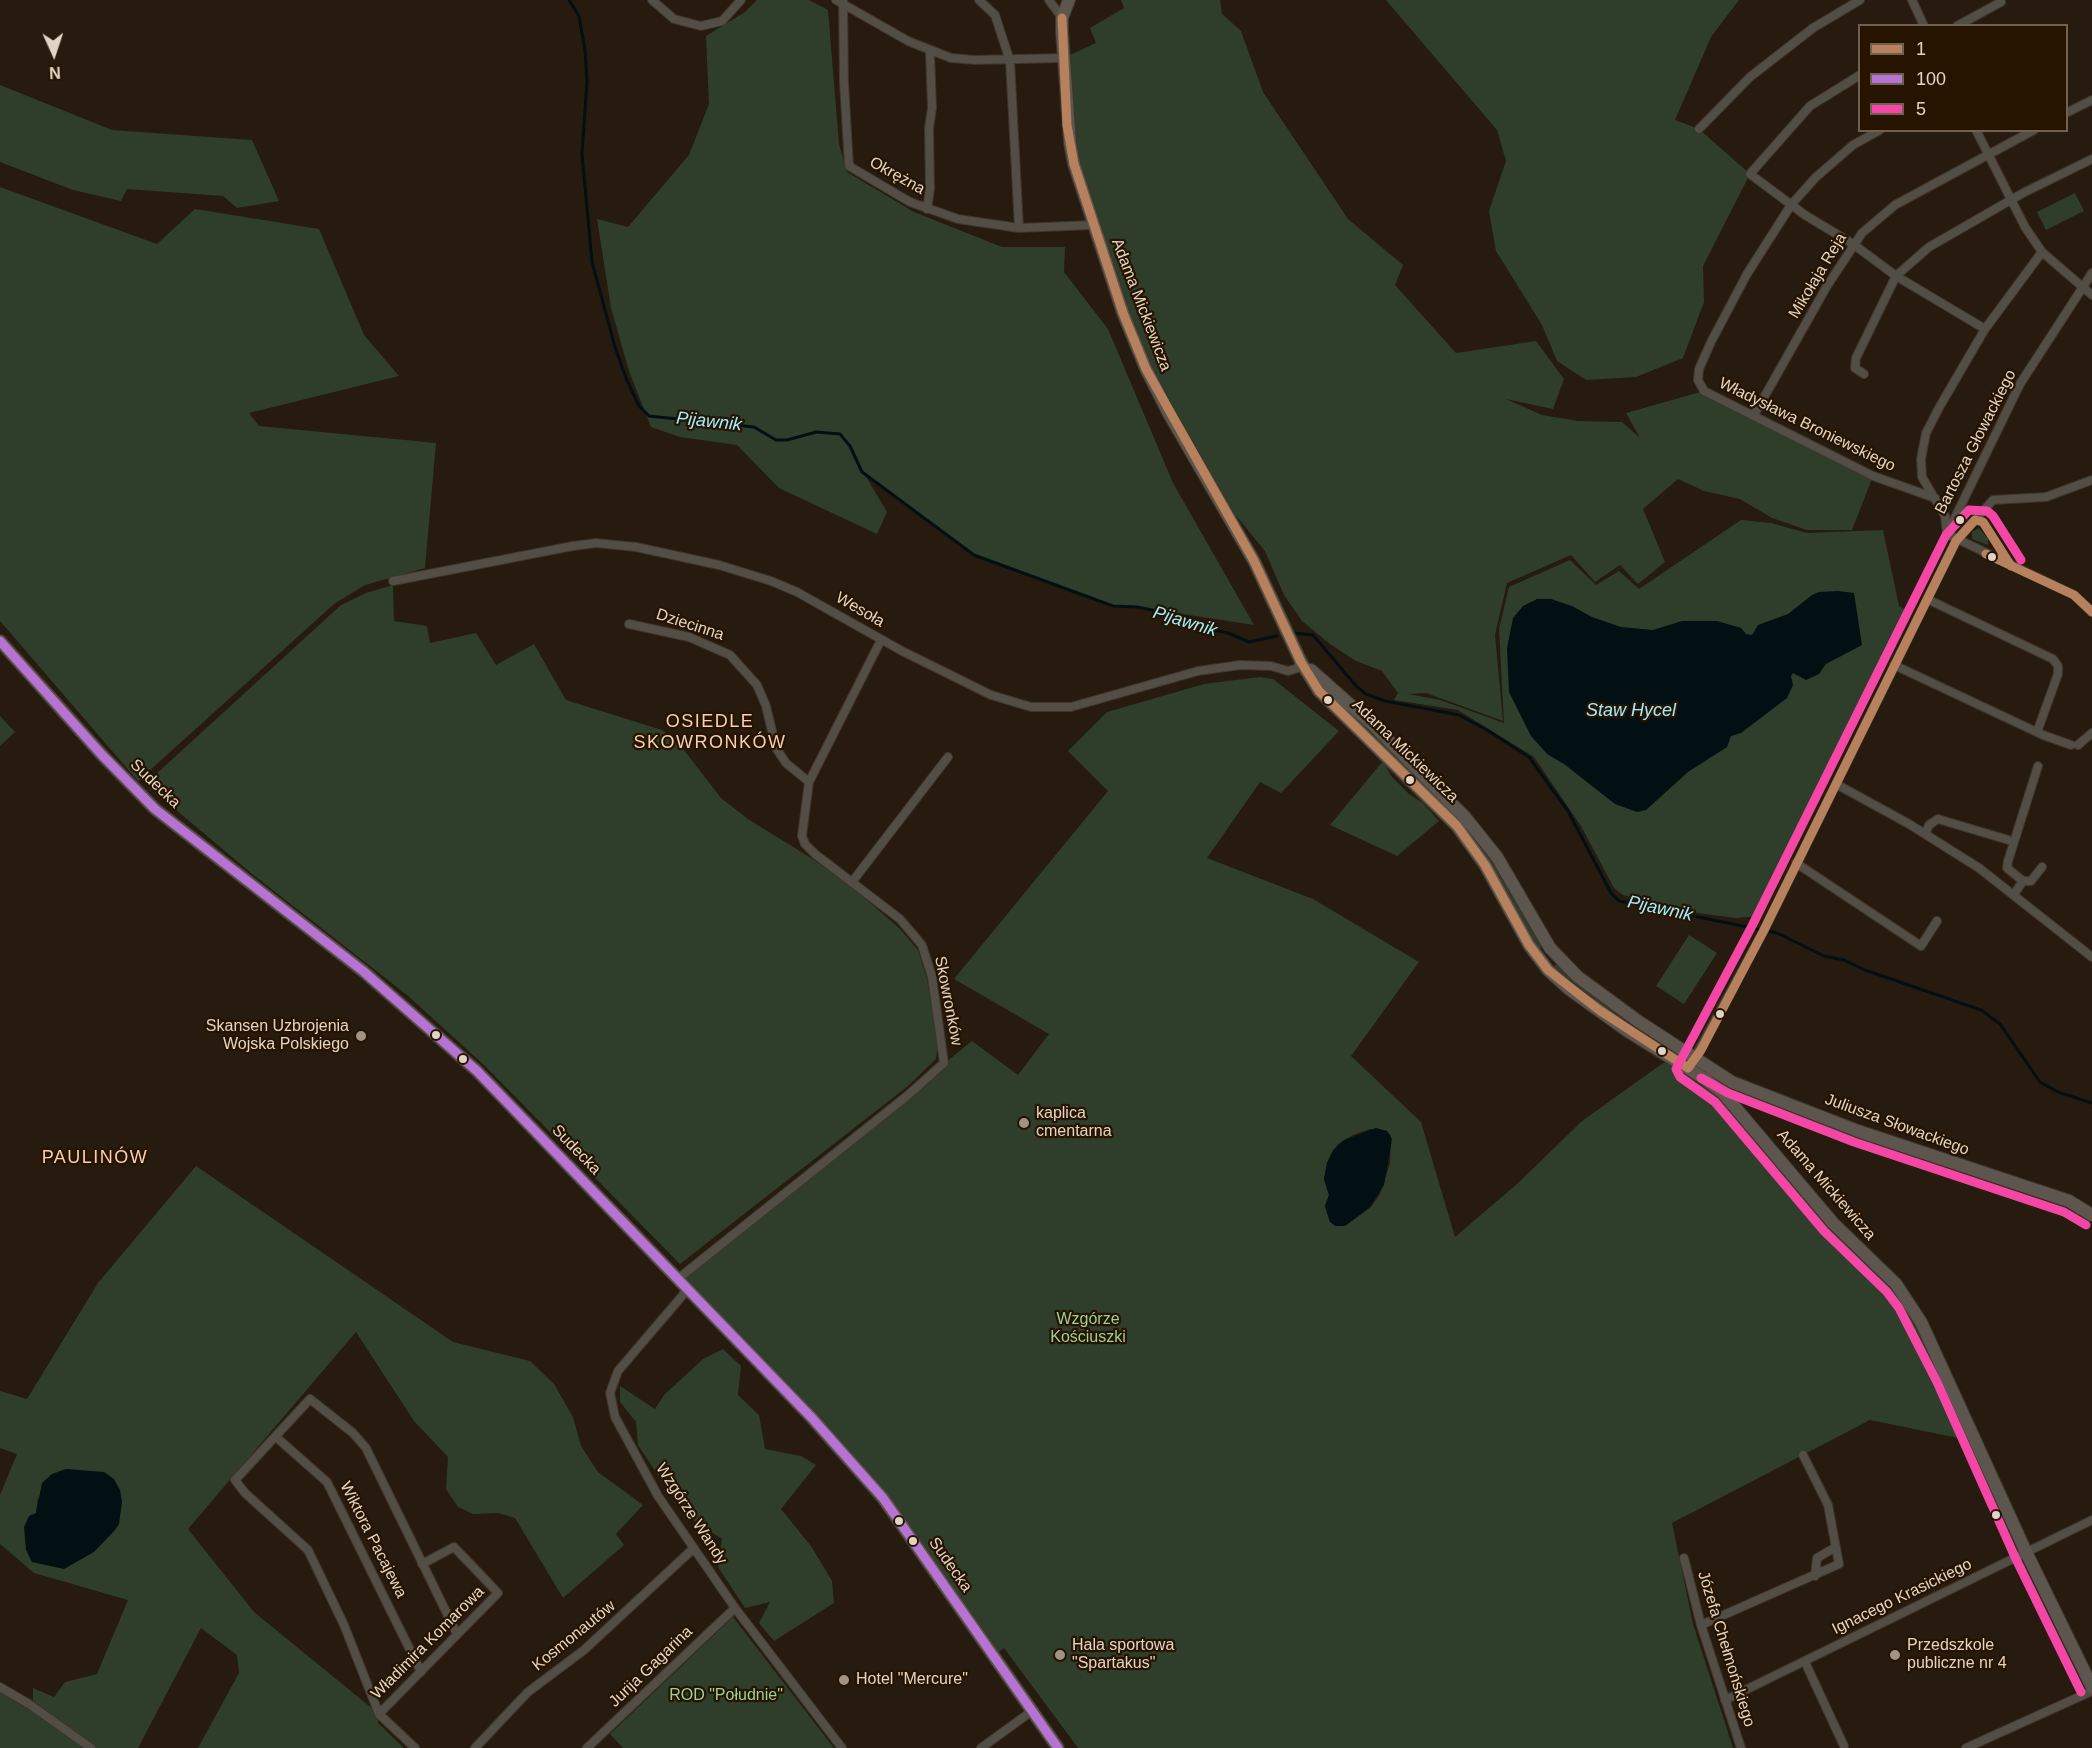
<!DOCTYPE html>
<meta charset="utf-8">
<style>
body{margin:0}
#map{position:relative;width:2092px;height:1748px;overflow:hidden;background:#261b0e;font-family:Helvetica,sans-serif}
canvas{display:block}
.legend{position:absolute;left:1858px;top:24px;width:210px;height:108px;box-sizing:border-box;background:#261300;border:2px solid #71604f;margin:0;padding:8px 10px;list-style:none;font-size:18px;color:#e2d4c5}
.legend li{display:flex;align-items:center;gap:12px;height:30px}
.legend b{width:30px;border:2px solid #71604f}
.north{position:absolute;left:24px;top:24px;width:60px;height:60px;-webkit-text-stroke:4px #261300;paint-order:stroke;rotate:177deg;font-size:16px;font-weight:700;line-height:24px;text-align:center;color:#e2d4c5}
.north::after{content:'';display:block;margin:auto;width:21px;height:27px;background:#e2d4c5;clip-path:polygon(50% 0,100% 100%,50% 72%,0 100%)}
</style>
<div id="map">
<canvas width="2092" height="1748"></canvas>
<ul class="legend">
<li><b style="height:8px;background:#b6815c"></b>1</li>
<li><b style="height:8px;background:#b673d3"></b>100</li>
<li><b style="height:8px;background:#f346a5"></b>5</li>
</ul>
<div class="north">N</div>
</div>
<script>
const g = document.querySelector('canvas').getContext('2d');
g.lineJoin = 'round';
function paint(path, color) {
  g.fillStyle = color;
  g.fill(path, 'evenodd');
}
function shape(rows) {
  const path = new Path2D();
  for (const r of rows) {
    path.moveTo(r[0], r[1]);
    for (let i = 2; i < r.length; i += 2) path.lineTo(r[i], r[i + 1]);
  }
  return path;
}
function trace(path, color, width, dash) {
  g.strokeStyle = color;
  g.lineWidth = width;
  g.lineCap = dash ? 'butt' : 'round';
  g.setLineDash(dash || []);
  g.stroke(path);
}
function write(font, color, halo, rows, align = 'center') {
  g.font = font + ' Helvetica,sans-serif';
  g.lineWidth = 4.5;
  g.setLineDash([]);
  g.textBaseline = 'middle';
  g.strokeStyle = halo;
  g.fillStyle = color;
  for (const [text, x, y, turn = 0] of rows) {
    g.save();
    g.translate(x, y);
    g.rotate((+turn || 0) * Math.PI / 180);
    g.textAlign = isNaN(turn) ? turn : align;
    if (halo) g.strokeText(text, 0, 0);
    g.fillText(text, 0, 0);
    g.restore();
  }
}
paint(shape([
 [757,0,809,0,828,10,839,144,847,172,914,212,1002,247,1065,247,1064,272,1108,329,1173,483,1254,625,1137,607,1113,606,974,555,862,470,887,512,877,534,779,488,737,445,680,437,651,427,629,371,611,308,597,219,628,227,689,155,709,104,706,36,745,12],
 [1121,0,1220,0,1222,14,1241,31,1263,92,1348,219,1403,265,1395,285,1456,353,1536,341,1564,379,1553,409,1506,399,1542,415,1578,421,1622,422,1640,438,1626,413,1704,391,1873,476,1852,530,1807,530,1772,518,1740,499,1704,491,1678,479,1643,509,1665,562,1638,584,1620,565,1595,582,1571,555,1507,583,1495,635,1503,721,1426,693,1408,694,1440,700,1504,723,1499,629,1509,587,1570,560,1596,585,1619,571,1639,589,1741,520,1771,523,1807,533,1883,530,1899,606,1911,613,1761,916,1736,918,1690,912,1623,895,1614,888,1581,826,1534,757,1458,710,1394,700,1398,693,1382,671,1356,661,1330,644,1302,621,1284,595,1265,551,1205,478,1146,369,1074,164,1063,58,1096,43,1090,28,1124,8],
 [1386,0,1739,0,1711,37,1675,120,1699,129,1750,174,1703,266,1704,302,1683,358,1636,377,1586,380,1557,361,1542,325,1496,251,1489,211,1506,161,1497,130],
 [0,85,112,130,252,140,279,201,237,208,223,196,127,189,121,201,73,190,0,162],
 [0,187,157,244,195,209,319,229,364,335,399,376,249,413,259,426,436,443,425,568,365,585,334,604,138,781,0,621],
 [2075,193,2084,211,2046,230,2037,212],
 [1979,528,1988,539,1988,545,1972,539,1972,532],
 [393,585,394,621,427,626,430,643,476,633,496,665,534,644,566,700,662,730,677,741,721,798,748,819,811,858,851,886,900,929,918,950,927,979,938,1044,936,1059,908,1086,680,1264,484,1065,407,995,251,873,150,788,155,775,341,605,366,593],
 [1260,677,1273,679,1339,731,1281,793,1260,782,1207,858,1313,899,1419,962,1351,1056,1421,1122,1455,1237,1517,1184,1582,1121,1663,1063,1676,1061,1715,1094,1896,1284,1978,1442,1870,1420,1672,1523,1693,1624,1733,1748,1078,1748,1004,1648,994,1656,897,1518,679,1278,972,1041,1018,1075,1049,1034,954,979,1108,791,1068,751,1107,712,1204,684],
 [1370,1129,1387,1131,1391,1136,1390,1163,1380,1194,1371,1207,1345,1226,1330,1222,1325,1206,1329,1195,1324,1179,1327,1163,1338,1144,1353,1135],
 [0,716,15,732,0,746],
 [1383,761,1392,777,1409,794,1423,803,1439,821,1397,856,1330,825],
 [1444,801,1486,849,1541,944,1541,949,1538,950,1441,804],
 [1689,935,1717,953,1684,1004,1656,986],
 [1558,963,1678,1054,1676,1057,1574,987,1552,968],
 [196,1166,453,1342,530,1361,554,1384,573,1417,581,1446,598,1472,643,1505,616,1534,624,1545,563,1598,515,1518,498,1513,473,1514,458,1507,446,1489,448,1457,414,1421,356,1332,188,1529,254,1612,379,1714,378,1723,404,1748,198,1748,239,1673,237,1655,201,1628,138,1748,95,1748,33,1701,33,1688,54,1697,65,1682,97,1674,128,1600,34,1573,0,1544,0,1495,17,1454,0,1448,0,1391,27,1399,98,1283],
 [38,1495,51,1568,36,1513],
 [723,1349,741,1366,738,1395,759,1415,765,1449,801,1456,816,1465,781,1509,811,1546,832,1581,834,1603,774,1641,759,1623,770,1602,745,1608,718,1567,722,1539,692,1519,663,1483,638,1445,636,1422,620,1402,620,1386,655,1409,664,1395,703,1359],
 [733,1617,834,1748,623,1748,610,1734],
 [0,1692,47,1720,84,1748,0,1748]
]), '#2e3e2b');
paint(shape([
 [1838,591,1854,593,1862,645,1826,664,1819,674,1806,680,1793,673,1791,676,1793,685,1787,698,1741,733,1731,736,1727,747,1688,772,1646,810,1637,812,1615,804,1564,764,1547,754,1531,736,1509,692,1507,648,1513,618,1523,606,1537,599,1551,599,1572,606,1592,617,1621,627,1653,630,1682,621,1717,621,1741,628,1746,634,1752,635,1758,625,1788,614,1812,595,1819,592],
 [1376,1128,1387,1131,1392,1139,1384,1185,1370,1207,1345,1226,1335,1226,1330,1222,1325,1206,1329,1195,1324,1179,1327,1163,1333,1150,1344,1140],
 [66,1469,104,1472,114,1479,120,1490,122,1502,119,1524,115,1530,94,1552,64,1569,32,1562,26,1550,24,1527,29,1516,36,1513,42,1483,52,1474]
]), '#031013');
trace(shape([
 [569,0,579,16,585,50,587,81,582,154,592,262,615,347,626,378,639,406,649,416,754,427,776,440,787,440,816,432,840,434,850,446,862,472,974,555,1113,606,1137,607,1163,612,1191,625,1228,633,1249,642,1277,636],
 [1294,633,1313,635,1357,687,1366,694,1385,701,1459,715,1487,730,1529,757,1568,811,1611,893,1619,901,1777,933,1824,956,1844,960,1865,970,1981,1010,2000,1024,2040,1082,2058,1092,2092,1103]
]), '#031013', 3);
const street = shape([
 [652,0,674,19,701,26,722,21,741,0],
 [836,0,908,41,951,58,975,60,1063,58],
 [843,0,844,83,849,166,910,202,958,219,1019,228,1093,225],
 [979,0,995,15,1010,61,1019,228],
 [1049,0,1062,18],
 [1912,0,1924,26],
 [1957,26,2001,2],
 [1860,75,1810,106,1750,174,1805,215,1853,244,1896,276,1985,329],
 [2066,113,2092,100],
 [1699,129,1750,77,1813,28,1860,0],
 [1880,130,1853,145,1815,178,1791,205,1747,274,1711,342,1699,369,1698,380,1704,391,1873,476,1935,498],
 [1976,130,2025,227,2042,252,2092,295],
 [927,209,930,189,929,128,932,108,930,52],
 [2042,252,1985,329,1940,406,1926,433,1921,459,1922,477,1945,516,1947,534,2074,595,2092,612],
 [1864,374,1855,368,1856,358,1896,276,1929,247,2023,193,2092,159],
 [1754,415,1827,286,1862,233,1895,205,2034,130],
 [1947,534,2020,384,2092,273],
 [393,581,573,546,596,543,636,547,719,565,771,581,797,592,902,651,991,695,1031,707,1071,707,1198,671,1240,665,1271,666,1288,671,1298,668,1301,662],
 [1927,599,2053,659,2058,666,2058,674,2037,732],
 [629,624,689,637,730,655,757,685,766,706,776,748,786,763,809,782],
 [1894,665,2043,735,2071,745],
 [2078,745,2092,733],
 [1836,784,1909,824,1979,868,2092,957],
 [1925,834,1929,825,1938,819,2012,841],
 [1796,863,1921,946,1937,921],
 [2023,881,2031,881,2042,867],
 [852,882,948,757],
 [2014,894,2023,881,2007,868,2008,861,2038,766],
 [1693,1061,1763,932,1956,541,1993,500,2046,497,2092,480],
 [679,1278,907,1096,944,1063,932,977,922,945,900,919,815,854,805,844,802,836,809,782,881,640],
 [688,1289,618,1371,610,1393,615,1417,658,1496,735,1608,842,1748],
 [276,1437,327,1482,421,1672],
 [1684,1558,1701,1625,1741,1748],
 [1815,1576,1817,1558,1836,1547],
 [1701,1625,1839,1564,1828,1505,1803,1455],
 [1805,1662,1844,1746],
 [0,1687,29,1704,91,1748],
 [1725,1700,2092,1520],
 [379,1714,498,1593,454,1547,422,1564],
 [415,1748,379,1714,344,1625,308,1550,245,1493,235,1480,310,1399,353,1433,366,1448,457,1634],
 [475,1748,528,1692,584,1650,694,1548],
 [587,1748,735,1608],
 [981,1748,1032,1711],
 [1966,1748,2092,1691]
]);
const secondary = shape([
 [1069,0,1062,18,1062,32,1070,143,1074,164,1123,313,1146,369,1168,412,1254,561,1301,662,1319,691,1457,826,1485,865,1529,945,1548,970,1569,989,1629,1032,1705,1079,1723,1093,1833,1223,1896,1284,1921,1322,2026,1552,2092,1687],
 [0,641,102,755,155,809,363,971,477,1071,812,1418,883,1498,1058,1748],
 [1311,670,1373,725,1465,817,1497,857,1550,948,1578,977,1638,1021,1732,1082,1858,1131,2069,1201,2092,1215]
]);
trace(street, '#3f3529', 10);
trace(secondary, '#3f3529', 14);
trace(street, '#524d45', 8);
trace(secondary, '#5c564f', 12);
trace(shape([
 [1062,18,1067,125,1074,164,1123,313,1146,369,1254,561,1301,662,1319,691,1457,826,1485,865,1529,945,1548,970,1599,1010,1688,1068,1701,1050,1763,932,1956,541,1975,520,1983,522,2011,566],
 [1986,554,2074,595,2092,612]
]), '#b6815c', 9);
trace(shape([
 [0,641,102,755,155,809,363,971,477,1071,812,1418,883,1498,1058,1748]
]), '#b673d3', 9);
trace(shape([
 [2021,560,1993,516,1987,511,1969,510,1946,535,1752,926,1676,1069,1680,1077,1715,1102,1824,1231,1887,1292,1899,1308,1937,1382,2015,1557,2081,1692],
 [1701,1078,1728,1093,1854,1142,2064,1212,2086,1225]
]), '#f346a5', 9);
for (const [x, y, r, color] of [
 [1960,520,5,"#e2d4c5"],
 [1992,557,5,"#e2d4c5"],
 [1328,700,5,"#e2d4c5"],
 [1410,780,5,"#e2d4c5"],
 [1720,1014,5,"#e2d4c5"],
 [436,1035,5,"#e2d4c5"],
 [361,1036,6,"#a09385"],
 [1662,1051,5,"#e2d4c5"],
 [463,1059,5,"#e2d4c5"],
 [1024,1123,6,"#a09385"],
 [1996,1515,5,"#e2d4c5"],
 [899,1521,5,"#e2d4c5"],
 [913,1541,5,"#e2d4c5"],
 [1060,1655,6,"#a09385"],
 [1895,1655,6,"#a09385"],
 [844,1680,6,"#a09385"]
]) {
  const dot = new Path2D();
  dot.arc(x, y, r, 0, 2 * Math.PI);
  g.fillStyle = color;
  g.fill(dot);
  trace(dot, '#261300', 2);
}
write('16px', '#e2d4c5', '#261300', [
 ["Okrężna",897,176,29],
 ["Mikołaja Reja",1818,276,-59],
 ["Adama Mickiewicza",1141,305,69],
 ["Władysława Broniewskiego",1807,425,26],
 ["Bartosza Głowackiego",1976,442,-63],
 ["Wesoła",860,610,30],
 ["Dziecinna",690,625,18],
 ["Adama Mickiewicza",1405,751,44],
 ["Sudecka",155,784,44],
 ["Skowronków",948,1001,79],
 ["Juliusza Słowackiego",1897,1125,20],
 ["Sudecka",576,1150,46],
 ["Adama Mickiewicza",1826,1185,49],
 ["Wzgórze Wandy",691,1514,57],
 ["Wiktora Pacajewa",373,1540,63],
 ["Sudecka",950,1565,55],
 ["Ignacego Krasickiego",1902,1597,-26],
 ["Kosmonautów",574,1636,-39],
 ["Władimira Komarowa",428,1643,-45],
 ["Józefa Chełmońskiego",1726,1649,73],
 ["Jurija Gagarina",651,1667,-44]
]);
write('16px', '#e2d4c5', '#261300', [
 ["Skansen Uzbrojenia",349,1027,"right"],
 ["Wojska Polskiego",349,1045,"right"],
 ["kaplica",1036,1114],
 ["cmentarna",1036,1132],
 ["Hala sportowa",1072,1646],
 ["\"Spartakus\"",1072,1664],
 ["Przedszkole",1907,1646],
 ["publiczne nr 4",1907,1664],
 ["Hotel \"Mercure\"",856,1680]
], 'left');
write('16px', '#9ad298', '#261300', [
 ["Wzgórze",1088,1320],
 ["Kościuszki",1088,1338],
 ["ROD \"Południe\"",726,1696]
]);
write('italic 18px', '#a0ecff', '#261300', [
 ["Pijawnik",709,422,6],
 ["Pijawnik",1185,622,17],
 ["Staw Hycel",1631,711],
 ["Pijawnik",1660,909,12]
]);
g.letterSpacing = '1.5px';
write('18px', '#f7cfb2', '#261300', [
 ["OSIEDLE",710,722],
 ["SKOWRONKÓW",710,743],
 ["PAULINÓW",95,1158]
]);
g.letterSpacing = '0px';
</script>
